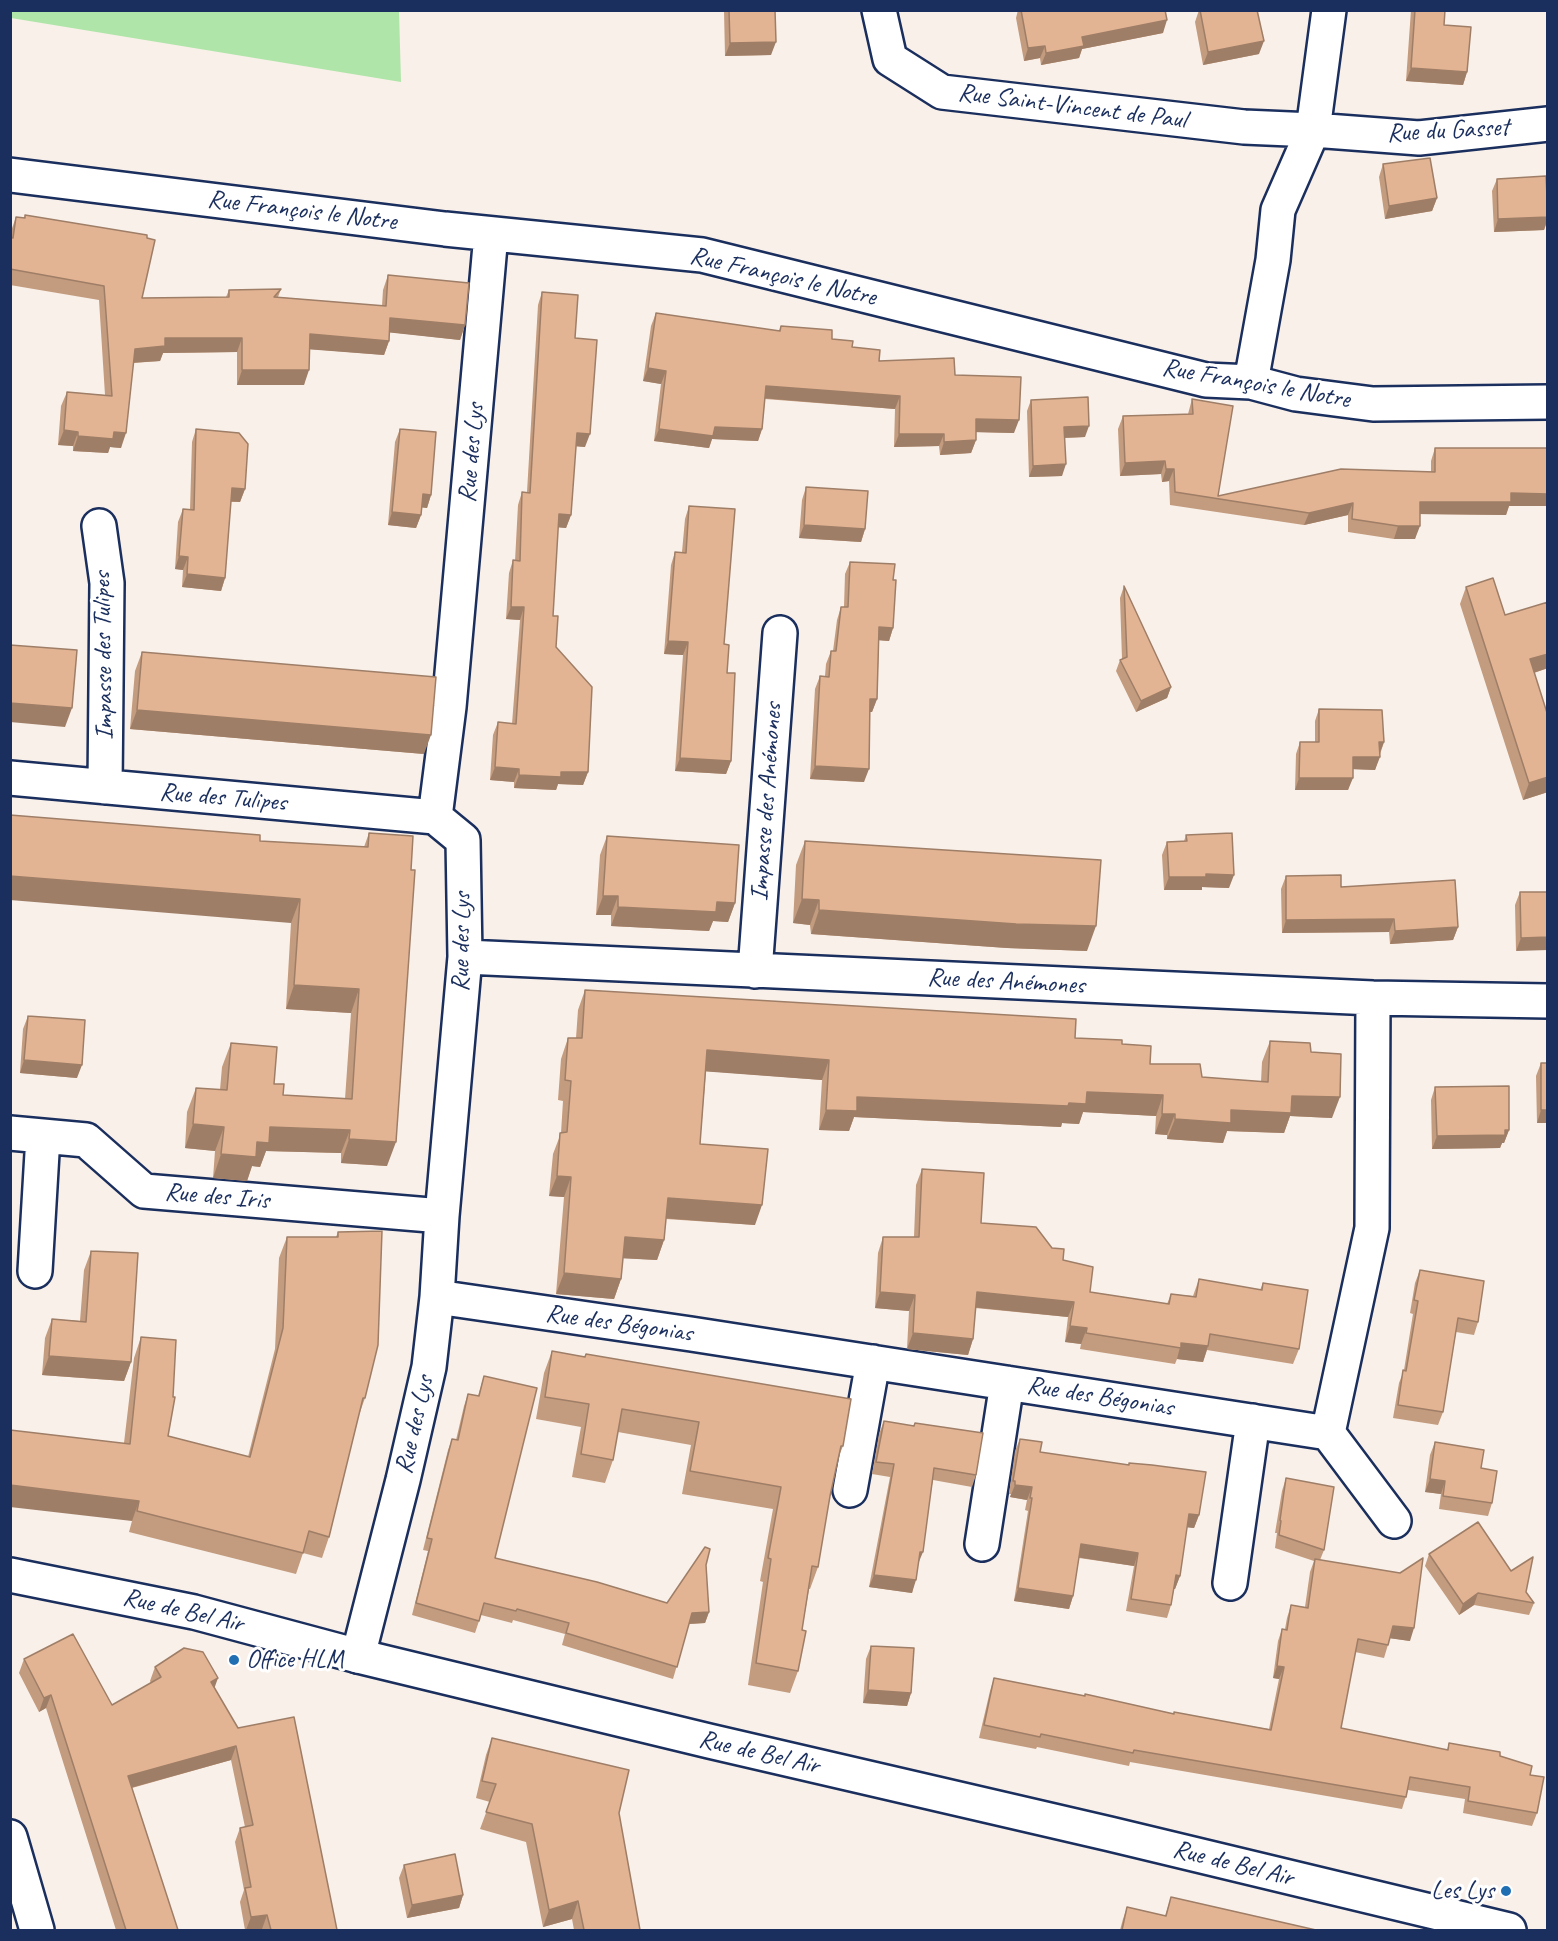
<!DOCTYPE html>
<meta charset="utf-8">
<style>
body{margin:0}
#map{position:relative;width:1558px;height:1941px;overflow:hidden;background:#f9f0e9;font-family:Caveat,sans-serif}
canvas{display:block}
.frame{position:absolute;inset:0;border:12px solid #1b2f5e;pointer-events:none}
</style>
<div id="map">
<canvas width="1558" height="1941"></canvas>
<div class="frame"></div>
</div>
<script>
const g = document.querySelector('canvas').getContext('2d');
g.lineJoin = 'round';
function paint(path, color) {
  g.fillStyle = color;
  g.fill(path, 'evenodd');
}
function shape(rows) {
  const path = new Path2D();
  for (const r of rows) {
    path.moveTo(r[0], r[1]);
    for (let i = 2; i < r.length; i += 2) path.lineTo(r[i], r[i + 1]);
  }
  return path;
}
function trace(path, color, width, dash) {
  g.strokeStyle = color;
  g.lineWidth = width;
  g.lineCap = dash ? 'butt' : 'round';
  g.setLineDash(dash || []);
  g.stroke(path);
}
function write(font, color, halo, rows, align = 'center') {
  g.font = font + ' Caveat,sans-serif';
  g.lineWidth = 6;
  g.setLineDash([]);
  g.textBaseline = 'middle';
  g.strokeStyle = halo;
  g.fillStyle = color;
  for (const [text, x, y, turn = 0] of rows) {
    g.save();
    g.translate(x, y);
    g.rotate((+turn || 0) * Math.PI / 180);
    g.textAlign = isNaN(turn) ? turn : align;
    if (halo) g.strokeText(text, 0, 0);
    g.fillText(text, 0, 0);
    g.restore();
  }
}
paint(shape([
 [10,11,399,11,401,82,11,18]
]), '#afe5a8');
const street = shape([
 [879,10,890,59,942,92,1244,127,1313,130,1419,138,1548,124],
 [10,175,445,229,702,255,1206,380,1251,382,1296,394,1373,404,1548,402],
 [1251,382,1273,260,1278,210,1313,130,1329,10],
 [99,526,107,583,105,787],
 [10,778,435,817],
 [435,817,449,707,491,234],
 [465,957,1373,998,1548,1001],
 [755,971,780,633],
 [10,1133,86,1140,144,1191,442,1216],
 [35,1271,43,1136],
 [437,1297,691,1334,1328,1433,1372,1228,1373,998],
 [1328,1433,1394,1521],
 [850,1490,873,1362],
 [982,1544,1007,1383],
 [1230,1583,1253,1421],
 [358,1656,403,1480,429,1367,437,1297,442,1216,465,957,463,840,435,817],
 [10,1837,37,1930]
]);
const secondary = shape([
 [10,1575,194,1612,358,1656,709,1741,1110,1834,1509,1930]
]);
trace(street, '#1b2f5e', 38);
trace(secondary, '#1b2f5e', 38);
trace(street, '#fff', 33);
trace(secondary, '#fff', 33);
paint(shape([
 [724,10,775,10,771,55,725,56],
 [1018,10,1165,10,1163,33,1082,49,1079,58,1041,65,1040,58,1024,61,1016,18],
 [1199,10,1257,10,1259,54,1203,65,1195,22],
 [1411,10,1445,10,1444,25,1467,72,1463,85,1406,81],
 [1383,164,1437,198,1432,211,1385,219,1379,177],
 [1497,179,1548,198,1548,220,1544,230,1494,232,1492,191],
 [25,215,142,298,226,297,229,290,281,289,278,297,382,306,383,290,388,275,465,325,460,340,389,332,389,341,384,355,310,349,304,385,237,385,237,352,163,353,160,361,133,363,121,448,110,447,108,453,73,451,73,446,58,445,61,406,67,392,105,395,99,300,10,285,11,231,16,217,24,218],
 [542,292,575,338,585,447,576,446,571,515,566,528,558,527,553,616,556,647,588,772,583,785,558,784,556,790,514,788,514,782,490,780,493,735,498,722,512,724,520,620,506,619,509,573,513,560,515,561,518,505,522,492,527,492,538,305],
 [656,313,779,331,781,326,832,339,852,347,879,361,955,375,1014,433,976,432,976,440,971,453,940,455,939,446,894,447,895,409,765,399,762,429,758,441,712,439,709,448,654,441,661,384,643,381,651,326],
 [1192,399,1218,496,1431,472,1431,461,1435,448,1548,448,1548,506,1509,506,1506,515,1420,514,1415,539,1394,539,1348,532,1348,515,1304,525,1170,505,1169,481,1162,482,1161,474,1120,476,1118,429,1123,416,1188,414],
 [1031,400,1085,437,1065,438,1062,476,1029,477,1027,411],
 [196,429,245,489,240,502,231,502,225,578,221,591,182,587,183,570,175,569,178,522,183,509,190,510,192,442],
 [400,429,431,495,427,508,421,507,421,515,416,528,388,525,395,442],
 [806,487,865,529,861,542,799,538,802,500],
 [689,506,724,644,727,673,731,761,726,774,675,771,683,655,664,654,671,565,675,552,682,552,685,519],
 [850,562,893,580,893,628,889,641,879,640,877,699,872,712,870,712,864,782,810,779,815,689,820,676,825,676,826,664,831,651,833,651,837,620,841,607,844,607,845,574],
 [1124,586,1171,687,1167,698,1136,712,1116,671,1120,660,1122,659,1120,598],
 [1466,587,1505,615,1548,668,1534,673,1548,792,1523,800,1460,604],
 [142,652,424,754,130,729,135,671],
 [1319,709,1384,742,1375,770,1353,769,1348,790,1295,790,1296,754,1300,742,1315,742,1315,721],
 [369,833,387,1166,341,1163,341,1153,266,1151,260,1167,252,1166,247,1181,213,1178,215,1151,185,1148,187,1112,196,1088,220,1090,222,1067,231,1043,283,1095,345,1099,351,1013,286,1009,291,923,260,841,364,847],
 [1186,835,1229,888,1202,887,1202,890,1164,890,1162,855,1167,842,1184,841],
 [607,836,735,903,728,922,713,921,709,931,611,926,611,915,596,915,600,855],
 [805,841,1087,951,1007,948,811,934,810,925,793,923,796,865],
 [1286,876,1341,887,1458,927,1453,940,1390,944,1389,932,1282,933,1281,889],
 [1520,892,1548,892,1516,951,1515,905],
 [585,990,1075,1038,1122,1044,1150,1064,1202,1077,1261,1082,1262,1062,1270,1041,1311,1052,1332,1118,1290,1116,1284,1133,1227,1131,1223,1143,1167,1139,1167,1135,1155,1134,1156,1116,1083,1112,1079,1124,1062,1123,1061,1127,854,1117,849,1131,819,1130,822,1080,706,1071,700,1144,755,1225,666,1219,664,1240,657,1260,623,1258,621,1279,614,1299,556,1294,564,1197,549,1196,553,1154,561,1133,563,1101,558,1100,561,1059,568,1038,576,1038,578,1010],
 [28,1016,77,1078,20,1073,23,1029],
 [1541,1063,1548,1123,1537,1123,1536,1076],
 [1435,1087,1509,1130,1504,1143,1502,1143,1500,1148,1432,1149,1431,1100],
 [922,1169,981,1223,1052,1248,1090,1292,1167,1304,1171,1294,1193,1296,1199,1279,1260,1290,1263,1283,1299,1349,1293,1364,1207,1350,1203,1362,1177,1359,1175,1364,1080,1349,1081,1344,1065,1342,1068,1317,975,1308,973,1339,968,1355,907,1349,909,1311,875,1308,878,1253,883,1237,914,1237,916,1185],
 [338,1232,365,1398,359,1415,329,1537,322,1558,303,1553,296,1574,129,1532,132,1521,124,1443,134,1358,141,1337,168,1436,248,1457,275,1349,279,1258,287,1237,336,1237],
 [91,1251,131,1362,124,1381,42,1375,45,1338,52,1319,80,1321,84,1270],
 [1420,1270,1478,1322,1474,1335,1456,1332,1443,1412,1438,1425,1393,1418,1399,1383,1404,1370,1413,1314,1410,1313,1415,1283],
 [552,1351,843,1446,837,1461,830,1496,818,1567,810,1589,809,1589,802,1630,798,1671,790,1693,748,1685,763,1582,760,1581,773,1509,682,1494,691,1445,618,1432,613,1460,605,1483,572,1477,581,1427,536,1419,544,1373],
 [484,1376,495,1558,667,1603,706,1565,709,1612,705,1623,689,1624,673,1679,562,1645,565,1634,513,1620,512,1623,481,1615,475,1633,412,1615,428,1551,423,1550,448,1450,452,1439,456,1440,464,1406,468,1394,478,1396],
 [884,1421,976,1475,972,1487,933,1480,918,1564,912,1593,869,1587,890,1477,872,1474,879,1434],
 [1020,1439,1040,1452,1199,1515,1194,1528,1187,1527,1180,1576,1175,1589,1174,1589,1171,1605,1167,1618,1126,1611,1134,1566,1079,1558,1073,1596,1069,1609,1014,1601,1028,1511,1025,1510,1027,1500,1010,1497,1011,1494,1009,1494,1015,1451],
 [1435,1442,1481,1468,1492,1503,1488,1516,1439,1509,1441,1494,1425,1492,1430,1455],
 [1286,1478,1324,1550,1320,1560,1410,1641,1390,1638,1384,1658,1355,1652,1341,1728,1447,1750,1449,1743,1500,1756,1530,1775,1537,1813,1532,1826,1463,1813,1465,1799,1408,1790,1402,1809,1130,1762,1129,1766,1037,1747,1036,1749,979,1738,990,1691,994,1678,1174,1714,1269,1729,1279,1679,1273,1678,1278,1641,1282,1629,1285,1629,1287,1618,1291,1605,1305,1607,1310,1572,1314,1561,1275,1548,1277,1533,1275,1533,1282,1491],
 [1429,1554,1526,1592,1534,1603,1529,1615,1474,1605,1459,1615,1425,1566],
 [871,1646,911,1693,907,1706,863,1703,866,1659],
 [24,1659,112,1705,151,1683,150,1681,155,1667,214,1688,337,1930,263,1930,262,1929,245,1930,240,1902,244,1890,235,1842,240,1828,245,1827,231,1760,132,1788,178,1930,116,1930,46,1708,39,1712,19,1673],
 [492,1738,619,1813,640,1930,574,1930,572,1919,543,1927,526,1842,480,1829,490,1802,476,1798,486,1755],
 [404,1865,463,1895,459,1908,407,1918,399,1878],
 [1171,1897,1316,1930,1120,1930,1123,1919,1127,1907,1165,1916]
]), '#c39b7e');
paint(shape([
 [1167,20,1163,33,1082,49,1079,58,1041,65,1046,53,1082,37],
 [1264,41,1259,54,1203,65,1208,52],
 [776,42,771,55,725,56,730,43],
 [1045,46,1040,58,1024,61,1028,48],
 [1411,68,1467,72,1463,85,1406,81],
 [1437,198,1432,211,1385,219,1389,206],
 [1548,217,1544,230,1494,232,1498,219],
 [390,318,465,325,460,340,385,332],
 [310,334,389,341,384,355,305,349],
 [165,338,242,338,237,352,163,353,160,361,129,363,135,349],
 [648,368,666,371,661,384,643,381],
 [242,370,309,370,304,385,237,385],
 [766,386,900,396,895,409,761,398],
 [976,419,1019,420,1014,433,971,432],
 [1089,426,1085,437,1060,438,1064,427],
 [715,427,762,429,758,441,712,439,709,448,654,441,659,429],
 [64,430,78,432,73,446,58,445],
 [114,432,126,433,121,448,110,447,108,453,73,451,78,436],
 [577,433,590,434,585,447,572,446],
 [899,434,944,434,939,446,894,447],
 [976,440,971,453,940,455,944,442],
 [1165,461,1161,474,1120,476,1125,463],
 [1066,464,1062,476,1029,477,1033,466],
 [1166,469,1174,469,1169,481,1162,482],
 [232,488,245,489,240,502,227,501],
 [1511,493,1548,494,1548,506,1509,506,1506,515,1415,514,1420,502],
 [423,494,431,495,427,508,418,507],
 [1353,503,1348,515,1304,525,1309,513],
 [392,512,421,515,416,528,388,525],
 [559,514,571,515,566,528,554,527],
 [804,525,865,529,861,542,799,538],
 [1398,526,1420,526,1415,539,1394,539],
 [179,556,188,557,183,570,175,569],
 [187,574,225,578,221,591,182,587],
 [511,607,524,607,520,620,506,619],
 [879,627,893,628,889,641,875,640],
 [668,641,688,642,683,655,664,654],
 [1548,654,1548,668,1524,676,1530,659],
 [1171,687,1167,698,1136,712,1141,701],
 [870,699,877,699,872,712,866,712],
 [10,703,72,708,65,727,10,722],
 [137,710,431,735,424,754,130,729],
 [1379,742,1384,742,1379,755],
 [1353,757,1380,757,1375,770,1349,769],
 [680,758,731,761,726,774,675,771],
 [815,766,869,769,864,782,810,779],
 [495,767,519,769,514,782,490,780],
 [561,772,588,772,583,785,558,784,556,790,514,788,519,775],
 [1548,777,1548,792,1523,800,1529,783],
 [1299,778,1353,778,1348,790,1295,790],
 [1206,874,1234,875,1229,888,1202,887,1202,890,1164,890,1169,877],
 [10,876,300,899,291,923,10,900],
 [603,896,618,896,611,915,596,915],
 [802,899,819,900,810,925,793,923],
 [717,902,735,903,728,922,713,921,709,931,611,926,618,907],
 [819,910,1096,926,1087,951,1007,948,811,934],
 [1394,919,1389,932,1282,933,1286,920],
 [1458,927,1453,940,1390,944,1395,931],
 [1548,937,1548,950,1516,951,1521,938],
 [294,985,359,989,351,1013,286,1009],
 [707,1050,829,1060,822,1080,700,1071],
 [24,1060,82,1065,77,1078,20,1073],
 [1087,1092,1163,1095,1156,1116,1083,1112,1079,1124,1062,1123,1061,1127,854,1117,849,1131,819,1130,826,1110,857,1097,1069,1103],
 [1292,1096,1340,1097,1332,1118,1290,1116,1284,1133,1227,1131,1223,1143,1167,1139,1175,1119,1231,1110],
 [1541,1110,1548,1110,1548,1123,1537,1123],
 [1162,1114,1175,1114,1167,1135,1155,1134],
 [193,1124,224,1127,215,1151,185,1148],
 [270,1127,350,1130,341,1153,266,1151,260,1167,252,1166,247,1181,213,1178,221,1154,257,1142],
 [1509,1130,1504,1143,1502,1143,1500,1148,1432,1149,1437,1136],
 [349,1139,396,1142,387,1166,341,1163],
 [557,1176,571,1177,564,1197,549,1196],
 [668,1198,762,1205,755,1225,661,1218],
 [625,1237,664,1240,657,1260,617,1258],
 [564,1273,621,1279,614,1299,556,1294],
 [880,1292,915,1295,909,1311,875,1308],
 [977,1292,1074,1302,1068,1317,971,1307],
 [1070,1326,1087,1328,1081,1344,1065,1342],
 [913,1333,973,1339,968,1355,907,1349],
 [1181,1343,1208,1346,1203,1362,1177,1359],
 [49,1356,131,1362,124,1381,42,1375],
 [1430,1479,1445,1481,1441,1494,1425,1492],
 [10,1485,139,1501,132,1521,10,1507],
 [1015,1485,1032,1487,1027,1500,1010,1497],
 [1189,1514,1199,1515,1194,1528,1184,1527],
 [1081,1544,1138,1553,1134,1566,1076,1557],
 [920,1552,923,1552,918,1564],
 [874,1575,916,1580,912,1593,869,1587],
 [1176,1575,1180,1576,1175,1589,1171,1588],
 [1018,1588,1073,1596,1069,1609,1014,1601],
 [1478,1593,1474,1605,1459,1615,1463,1604],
 [709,1612,705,1623,688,1624,692,1613],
 [1393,1626,1414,1628,1410,1641,1388,1638],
 [1277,1666,1284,1667,1279,1679,1273,1678],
 [218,1678,213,1692,211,1682],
 [868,1690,911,1693,907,1706,863,1703],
 [51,1695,46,1708,39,1712,44,1698],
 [236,1746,231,1760,123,1790,128,1776],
 [463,1895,459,1908,407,1918,412,1905],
 [578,1901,572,1919,543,1927,549,1910],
 [267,1915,262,1929,246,1930,251,1917]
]), '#9f7e67');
const building = shape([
 [729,10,775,10,776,42,730,43,729,10],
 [1021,10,1165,10,1167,20,1082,37,1084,46,1046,53,1045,46,1028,48,1021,10],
 [1200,10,1257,10,1264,41,1208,52,1200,10],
 [1415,10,1445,10,1444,25,1471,27,1467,72,1411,68,1415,10],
 [1430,158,1437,198,1389,206,1383,164,1430,158],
 [1546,176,1548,217,1498,219,1497,179,1546,176],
 [25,215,147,235,147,238,155,240,142,298,229,297,229,290,281,289,274,297,386,306,388,275,469,283,465,325,390,318,389,341,310,334,309,370,242,370,242,338,165,338,165,346,135,349,126,433,114,432,113,439,78,436,78,432,64,430,67,392,112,396,104,286,10,269,10,237,13,238,16,217,25,218,25,215],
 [542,292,578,295,575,338,597,340,590,434,577,433,571,515,559,514,553,616,558,616,556,647,592,687,588,772,561,772,561,777,519,775,519,769,495,767,498,722,516,724,524,607,511,607,513,560,520,561,522,492,530,493,542,292],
 [656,313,780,331,781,326,832,330,832,339,853,341,852,347,880,350,879,361,954,358,955,375,1021,377,1019,420,976,419,976,440,944,442,944,434,899,434,900,396,766,386,762,429,715,427,713,436,659,429,666,371,648,368,656,313],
 [1088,397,1089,426,1064,427,1066,464,1033,466,1031,400,1088,397],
 [1192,399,1233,406,1218,496,1341,469,1435,472,1435,448,1548,448,1548,494,1511,493,1511,502,1420,502,1420,526,1398,526,1352,519,1353,503,1309,513,1175,492,1174,469,1166,469,1165,461,1125,463,1123,416,1193,414,1192,399],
 [196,429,239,433,248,444,245,489,232,488,225,578,187,574,188,557,179,556,183,509,194,510,196,429],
 [400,429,436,432,431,495,423,494,421,515,392,512,400,429],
 [806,487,868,491,865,529,804,525,806,487],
 [689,506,735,509,724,644,729,645,727,673,735,673,731,761,680,758,688,642,668,641,675,552,686,553,689,506],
 [850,562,895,564,893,580,896,580,893,628,879,627,877,699,870,699,869,769,815,766,820,676,829,677,831,651,836,651,841,607,848,607,850,562],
 [1493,578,1505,615,1548,602,1548,654,1530,659,1548,716,1548,777,1529,783,1466,587,1493,578],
 [1124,586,1171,687,1141,701,1120,660,1127,657,1124,586],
 [10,645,77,650,72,708,10,703,10,645],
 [142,652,436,677,431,735,137,710,142,652],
 [1319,709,1382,710,1384,742,1379,742,1380,757,1353,757,1353,778,1299,778,1300,742,1319,742,1319,709],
 [10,815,260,835,260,841,368,847,369,833,413,836,411,870,415,870,396,1142,349,1139,350,1130,270,1127,269,1143,257,1142,256,1157,221,1154,224,1127,193,1124,196,1088,227,1090,231,1043,277,1047,274,1084,284,1084,283,1095,352,1099,359,989,294,985,300,899,10,876,10,815],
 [1232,833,1234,875,1206,874,1206,877,1169,877,1167,842,1187,841,1186,835,1232,833],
 [607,836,739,845,735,903,717,902,716,912,618,907,618,896,603,896,607,836],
 [805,841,1101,860,1096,926,1016,924,819,910,819,900,802,899,805,841],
 [1341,875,1341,887,1455,880,1458,927,1395,931,1394,919,1286,920,1286,876,1341,875],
 [1520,892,1548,892,1548,937,1521,938,1520,892],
 [585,990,1076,1019,1075,1038,1122,1040,1122,1044,1151,1046,1150,1064,1200,1064,1202,1077,1228,1079,1268,1082,1270,1041,1310,1043,1311,1052,1341,1054,1340,1097,1292,1096,1291,1113,1231,1110,1231,1123,1175,1119,1175,1114,1162,1114,1163,1095,1087,1092,1086,1104,1069,1103,1068,1106,857,1097,857,1111,826,1110,829,1060,707,1050,700,1144,768,1149,762,1205,668,1198,664,1240,625,1237,621,1279,564,1273,571,1177,557,1176,560,1133,567,1132,571,1081,565,1080,568,1038,582,1038,585,990],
 [28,1016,85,1020,82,1065,24,1060,28,1016],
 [1541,1063,1548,1063,1548,1110,1541,1110,1541,1063],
 [1509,1086,1509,1130,1505,1130,1505,1135,1437,1136,1435,1087,1509,1086],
 [922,1169,984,1173,981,1223,1036,1227,1052,1248,1064,1249,1063,1260,1093,1267,1090,1292,1169,1304,1171,1294,1196,1297,1199,1279,1262,1290,1263,1283,1308,1290,1299,1349,1210,1334,1208,1346,1181,1343,1181,1348,1086,1333,1087,1328,1070,1326,1074,1302,977,1292,973,1339,913,1333,915,1295,880,1292,883,1237,919,1237,922,1169],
 [382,1231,378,1345,365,1398,363,1398,329,1537,309,1531,303,1553,137,1511,139,1501,10,1485,10,1430,130,1444,141,1337,176,1340,173,1397,175,1397,168,1436,250,1457,283,1328,287,1237,338,1237,338,1232,382,1231],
 [91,1251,138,1253,131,1362,49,1356,52,1319,86,1322,91,1251],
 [1420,1270,1484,1281,1478,1322,1458,1318,1443,1412,1398,1405,1403,1370,1406,1371,1418,1301,1414,1300,1420,1270],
 [552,1351,585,1357,586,1354,851,1399,843,1446,841,1446,830,1496,818,1567,812,1566,802,1630,806,1631,798,1671,756,1663,771,1559,768,1558,781,1487,690,1471,699,1422,622,1409,613,1460,581,1454,589,1404,545,1397,552,1351],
 [484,1376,537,1388,495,1558,597,1582,667,1603,705,1547,710,1549,706,1565,709,1612,692,1613,677,1667,566,1633,569,1623,517,1609,516,1611,484,1603,479,1621,416,1603,432,1539,427,1538,452,1439,458,1440,468,1394,479,1396,484,1376],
 [884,1421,914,1426,915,1423,983,1433,976,1475,934,1468,923,1552,920,1552,916,1580,874,1575,894,1464,876,1462,884,1421],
 [1020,1439,1042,1442,1040,1452,1129,1465,1129,1463,1152,1465,1206,1472,1199,1515,1189,1514,1180,1576,1176,1575,1171,1605,1131,1599,1138,1553,1081,1544,1073,1596,1018,1588,1032,1498,1030,1498,1032,1487,1015,1485,1015,1481,1013,1481,1020,1439],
 [1435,1442,1484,1450,1481,1468,1497,1471,1492,1503,1443,1496,1445,1481,1430,1479,1435,1442],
 [1286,1478,1334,1487,1324,1550,1279,1535,1281,1521,1280,1520,1286,1478],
 [1478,1522,1511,1571,1533,1557,1526,1592,1534,1603,1478,1593,1463,1604,1429,1554,1478,1522],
 [1423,1558,1414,1628,1393,1626,1388,1645,1358,1639,1341,1728,1448,1750,1449,1743,1500,1752,1500,1756,1532,1766,1530,1775,1544,1777,1537,1813,1468,1801,1470,1787,1410,1777,1406,1797,1134,1750,1133,1753,1041,1734,1040,1737,984,1725,994,1678,1085,1696,1085,1694,1174,1714,1174,1712,1271,1730,1284,1667,1277,1666,1282,1629,1287,1630,1291,1605,1308,1608,1315,1559,1400,1573,1423,1558],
 [73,1634,112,1705,161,1677,155,1667,184,1648,203,1652,218,1678,211,1682,238,1728,294,1717,337,1930,271,1930,267,1915,251,1917,245,1888,251,1887,240,1828,253,1825,236,1746,128,1776,178,1930,126,1930,51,1695,44,1698,24,1659,73,1634],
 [871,1646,914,1648,911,1693,868,1690,871,1646],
 [492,1738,629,1770,619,1813,640,1930,584,1930,578,1901,549,1910,532,1824,486,1812,496,1784,482,1781,492,1738],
 [455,1854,463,1895,412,1905,404,1865,455,1854],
 [1171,1897,1316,1930,1122,1930,1127,1907,1166,1916,1171,1897]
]);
paint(building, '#e3b493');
trace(building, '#9f7e67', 1.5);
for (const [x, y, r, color] of [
 [234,1660,6,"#1f6fb2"],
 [1506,1891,6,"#1f6fb2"]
]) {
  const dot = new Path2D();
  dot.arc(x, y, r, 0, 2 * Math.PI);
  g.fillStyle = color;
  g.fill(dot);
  trace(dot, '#fff', 2);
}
write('26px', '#1b2f5e', '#fff', [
 ["Rue Saint-Vincent de Paul",1072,107,7],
 ["Rue du Gasset",1448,131,-3],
 ["Rue François le Notre",302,211,7],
 ["Rue François le Notre",783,277,13],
 ["Rue François le Notre",1256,384,10],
 ["Rue des Lys",472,453,-85],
 ["Impasse des Tulipes",104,656,-91],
 ["Rue des Tulipes",223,798,5],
 ["Impasse des Anémones",767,802,-86],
 ["Rue des Lys",462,942,-89],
 ["Rue des Anémones",1006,982,3],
 ["Rue des Iris",217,1197,5],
 ["Rue des Bégonias",619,1324,8],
 ["Rue des Bégonias",1100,1397,9],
 ["Rue des Lys",415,1425,-77],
 ["Rue de Bel Air",183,1611,13],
 ["Rue de Bel Air",759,1753,13],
 ["Rue de Bel Air",1233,1864,14]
]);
write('26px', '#1b2f5e', '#fff', [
 ["Office HLM",246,1660],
 ["Les Lys",1494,1891,"right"]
], 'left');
</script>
